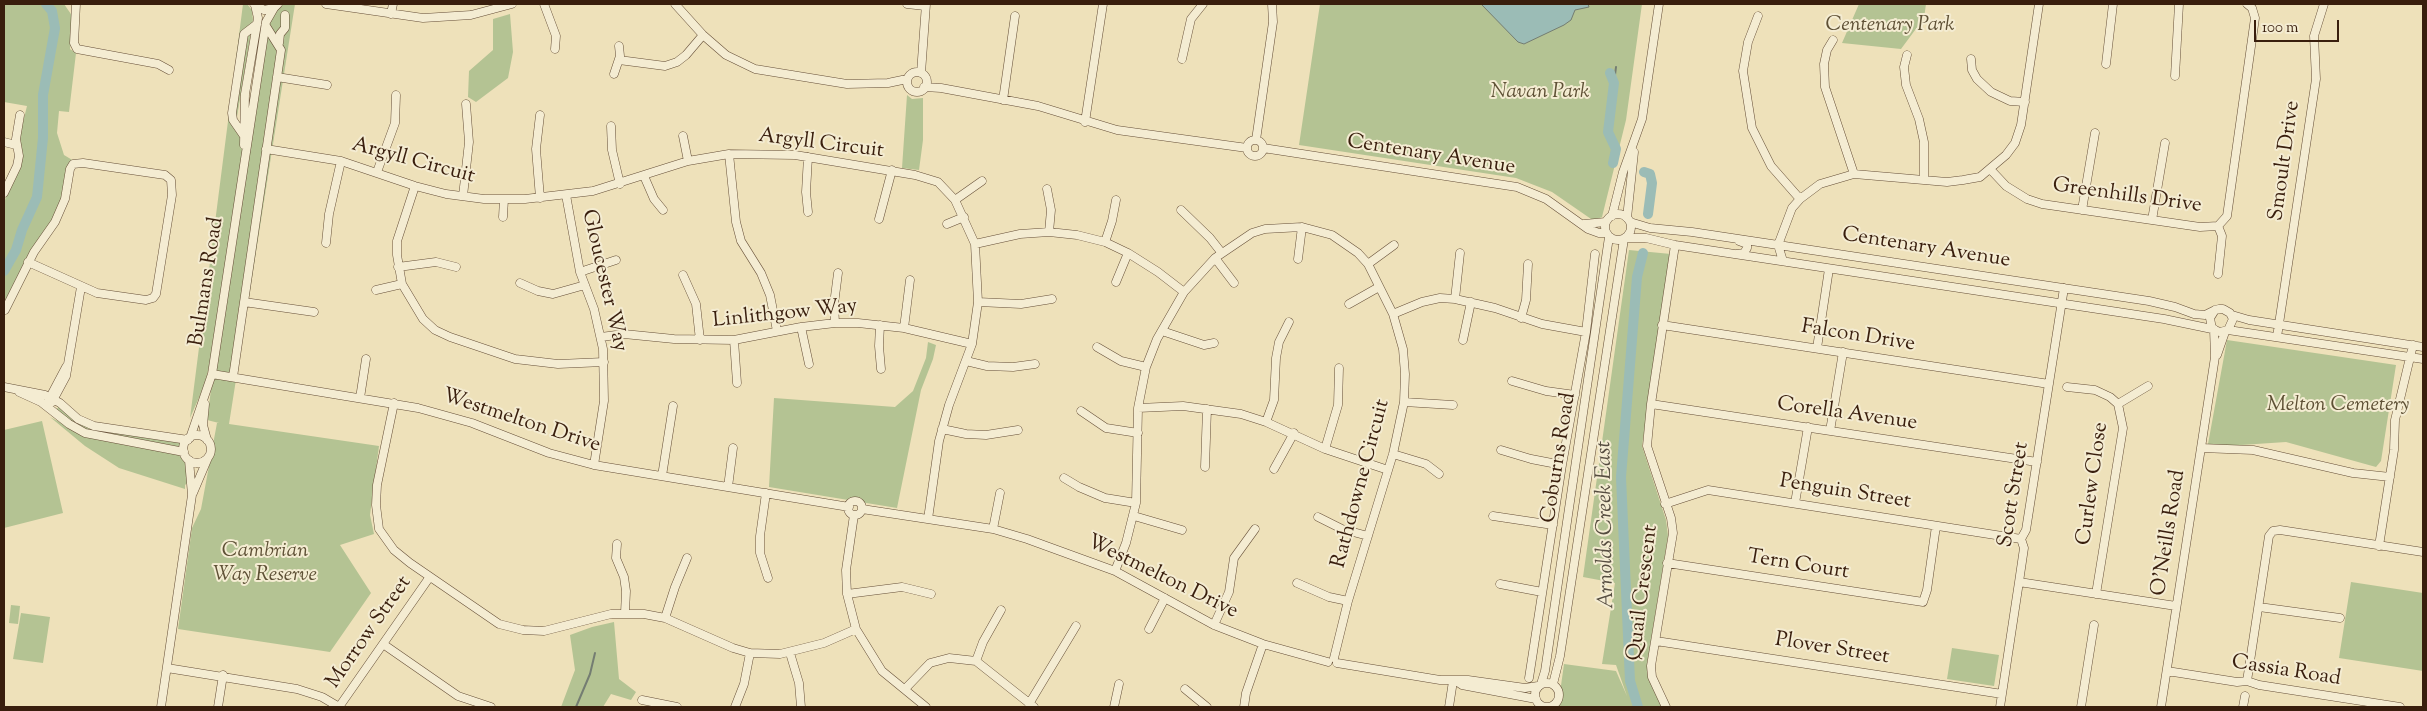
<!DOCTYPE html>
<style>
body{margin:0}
#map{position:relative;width:2427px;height:711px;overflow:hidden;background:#eee1ba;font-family:"Sorts Mill Goudy",serif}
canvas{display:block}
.frame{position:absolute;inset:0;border:5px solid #391e0d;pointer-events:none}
.scale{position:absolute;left:2254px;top:20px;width:85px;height:22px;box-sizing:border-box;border:2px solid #391e0d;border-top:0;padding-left:6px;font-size:15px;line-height:18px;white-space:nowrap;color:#391e0d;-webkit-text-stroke:4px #f4ecd2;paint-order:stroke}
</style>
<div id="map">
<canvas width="2427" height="711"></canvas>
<div class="frame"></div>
<div class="scale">100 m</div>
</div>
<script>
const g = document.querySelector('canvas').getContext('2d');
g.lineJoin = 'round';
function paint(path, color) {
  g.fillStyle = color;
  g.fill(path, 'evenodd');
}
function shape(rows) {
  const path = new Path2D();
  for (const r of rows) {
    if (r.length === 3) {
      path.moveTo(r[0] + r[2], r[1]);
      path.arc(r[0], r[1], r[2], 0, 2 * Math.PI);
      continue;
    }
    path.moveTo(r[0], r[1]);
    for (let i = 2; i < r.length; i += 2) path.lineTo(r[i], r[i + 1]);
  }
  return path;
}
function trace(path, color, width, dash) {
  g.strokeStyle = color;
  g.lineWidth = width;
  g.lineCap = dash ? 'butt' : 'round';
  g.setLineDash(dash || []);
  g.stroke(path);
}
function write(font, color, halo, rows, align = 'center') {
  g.font = font + ' "Sorts Mill Goudy",serif';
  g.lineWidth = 4;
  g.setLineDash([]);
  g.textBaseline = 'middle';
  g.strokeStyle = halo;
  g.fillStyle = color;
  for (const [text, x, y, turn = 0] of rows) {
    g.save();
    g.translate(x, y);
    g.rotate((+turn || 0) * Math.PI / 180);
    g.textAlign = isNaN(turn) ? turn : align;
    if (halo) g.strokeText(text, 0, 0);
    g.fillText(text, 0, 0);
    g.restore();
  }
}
paint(shape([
 [4,4,64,4,73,17,70,49,76,53,69,112,59,111,57,133,64,155,74,161,57,215,4,303,5,200,9,186,21,164,22,150,18,142,27,106,4,102],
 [243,4,247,4,252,10,253,20,235,129,244,136,267,25,279,4,295,4,229,424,379,446,370,515,374,534,340,545,371,593,330,652,178,629,192,528,201,509,217,423,219,423,207,420,221,314,205,384,190,418],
 [1320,4,1642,4,1626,120,1602,217,1594,221,1552,192,1516,178,1299,145],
 [1859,4,1926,4,1924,18,1901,49,1842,43],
 [510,14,513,52,508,78,476,102,468,97,469,71,493,50,493,19],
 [907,95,912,99,923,98,923,140,919,170,902,168],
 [1629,250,1671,254,1642,446,1666,520,1668,536,1647,665,1648,676,1663,707,1558,707,1564,664,1616,671,1627,696,1616,665,1602,664,1615,583,1583,577],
 [2227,340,2396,365,2381,461,2376,467,2286,442,2226,446,2208,444],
 [928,342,936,345,933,359,921,390,897,508,769,487,774,398,895,407,913,391,926,358],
 [59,406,79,421,188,442,185,452,88,433,56,410],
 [50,417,86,436,179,455,192,466,193,478,185,485,185,489,119,468,85,446],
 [42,421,63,513,4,528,4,430],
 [2351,582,2423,593,2423,671,2339,658],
 [11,605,20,606,18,624,9,623],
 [21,613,50,617,43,663,13,659],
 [614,622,619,679,636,692,631,700,611,694,603,707,561,707,575,670,570,635,592,627],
 [1952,648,1999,655,1994,686,1947,679]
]), '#b4c393');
const water = shape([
 [1481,4,1588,4,1589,7,1575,10,1571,20,1564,25,1524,44,1518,42,1481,4]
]);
paint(water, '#9bbcb6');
trace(water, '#747d72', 1);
trace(shape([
 [1614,83,1616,67],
 [576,707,590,674,595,653]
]), '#747d72', 2);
trace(shape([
 [1610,73,1614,83,1608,132,1616,149,1613,163],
 [1644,172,1650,174,1652,183,1648,214],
 [4,271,16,250,22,230,37,197,43,138,43,95,55,28,52,11,46,4],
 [1638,707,1630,681,1621,477,1637,277,1643,253]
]), '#9bbcb6', 10);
const minor = shape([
 [76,4,74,43,77,49,158,64,169,70],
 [254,4,264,10,274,8,278,4],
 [326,4,423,18,471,15,512,4],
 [544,4,556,36,555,49],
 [675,4,703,35,726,55,755,69,847,84,888,83,907,79],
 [907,4,925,6],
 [391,14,393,4],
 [1758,16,1748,42,1743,71,1752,128,1771,166,1800,199],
 [1833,40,1827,50,1824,64,1825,87,1854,174],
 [279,43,280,34,285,28,285,15],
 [1907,55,1904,67,1906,85,1919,119,1924,142,1924,179],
 [1182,59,1191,19,1203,4],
 [1971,59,1972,70,1977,79,1991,92,2010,101,2025,102],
 [619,60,665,66,677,62,686,55,703,35],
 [2106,64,2113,4],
 [917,82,10],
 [921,73,926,4],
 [614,74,620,56,619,46],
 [2175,76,2179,4],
 [277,77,327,85],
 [924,87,941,88,1038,106,1117,130,1247,148],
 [1003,100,1015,16],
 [540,115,536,149,540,198],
 [1085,122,1103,4],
 [611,126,612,150,620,184],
 [244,136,233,120,232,113,244,34,257,24],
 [683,136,688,161],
 [1256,140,1273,22,1272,4],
 [1255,148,8],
 [4,142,16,145],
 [244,145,245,94,258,18,255,5],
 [1263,148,1517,187,1546,199,1588,229,1599,233,1606,233],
 [266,149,341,161,415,186,446,194,484,199,525,199,593,191,688,161,729,154,795,155,915,175,938,182,955,200,975,244,978,302,972,344,949,405,939,441,928,519],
 [729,154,736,222,741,241,761,273,770,295,777,331],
 [808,157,806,192,808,212],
 [1991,170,2006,186,2027,199,2042,204,2200,227,2218,226,2227,216,2255,18,2252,8,2247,4],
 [377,172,395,123,396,95],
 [644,176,654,199,663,210],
 [415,186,397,241,397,255,402,284,423,319,435,330,450,337,515,359,558,364,604,362],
 [1047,189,1051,210,1049,232],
 [4,193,17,166,19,156,16,139,20,115],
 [566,195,580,272,594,309,603,349,604,401,594,465],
 [463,196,469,142,466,104],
 [955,200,982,181],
 [1181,210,1210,238,1221,252],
 [2082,210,2095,133],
 [1618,227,13],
 [1612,216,1623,172,1642,119,1659,4],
 [503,217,504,199],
 [1627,218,1634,152],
 [879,219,892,170],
 [2152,220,2165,143],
 [1630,222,1650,228,1692,232,2149,301,2175,307,2194,314,2205,315,2215,310,2219,309,2223,309,2230,313,2233,319,2228,330,2220,332,2212,329,2210,318,2215,310],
 [947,224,964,217],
 [1584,224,1606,222],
 [2218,226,2222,236,2218,274],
 [1627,238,1646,238,1675,245,2164,319,2212,329],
 [1105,242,1112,221,1116,200],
 [326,243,329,214,341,161],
 [975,244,1020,234,1049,232,1077,235,1105,242,1128,253,1158,272,1184,292],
 [1737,254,1744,253,1747,248,1747,244,1739,241],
 [1215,258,1234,283],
 [1298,259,1302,227],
 [1783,261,1778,245,1792,208,1800,199,1820,184,1854,174,1947,182,1963,180,1980,177,2006,155,2015,143,2021,125,2039,4],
 [1368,264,1394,245],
 [398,267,436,262,456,267],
 [580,272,616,260],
 [683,275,696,304,700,340],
 [1116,282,1128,253],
 [520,283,538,291,553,294,585,285],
 [376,290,402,284],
 [1455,299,1460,253],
 [244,302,314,312],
 [978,302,1021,304,1052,299],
 [1349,304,1379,287],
 [5,310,34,252,55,222,65,199,70,169,73,164,83,163,165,175,171,180,172,195,156,294,153,298,146,300,97,293,28,262],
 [1393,314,1422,302,1440,298,1455,299,1495,308,1542,324,1586,332],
 [2232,315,2249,320,2423,347],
 [1521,318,1526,300,1528,264],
 [835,323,834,304,838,273],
 [880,325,879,346,881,369],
 [1662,325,2049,384],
 [801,327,809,364],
 [904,328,910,280],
 [2228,330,2423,359],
 [1162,331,1204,345,1214,343],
 [601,337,624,334,674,339,734,340,801,327,835,323,858,323,904,328,972,344],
 [2277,337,2316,79,2314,36,2324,4],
 [734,340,737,383],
 [1463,340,1471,302],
 [1097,347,1121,361,1146,367],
 [1817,348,1829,269],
 [2217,355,2225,332],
 [966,361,987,366,1013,367,1035,364],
 [212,374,418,408,472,423,549,453,594,465,849,507],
 [233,377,281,50,266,26],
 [1512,381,1546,391,1575,395],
 [4,387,45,395,60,403,78,419,94,426,188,440],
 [2067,387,2095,390,2110,397,2118,404,2123,428,2096,594],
 [19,392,41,402,69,424,85,433,184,452],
 [360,398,366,359],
 [48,401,66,367],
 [52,402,66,376,81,287],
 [1404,402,1453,405],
 [394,403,377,485,376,505,379,529,394,550,410,563,499,624,523,630,544,631,611,614,644,614,665,618,733,648,750,653,780,654,824,643,856,629],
 [205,404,203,425,207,440],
 [1651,404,2037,462],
 [2118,404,2148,386],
 [1138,408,1183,406,1241,414,1266,422,1325,449,1388,470],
 [1081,411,1106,428,1138,433],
 [1266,422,1274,400,1276,358,1279,342,1289,322],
 [942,429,966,434,986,435,1018,430],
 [1830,431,1843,352],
 [197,449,14],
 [190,438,212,374,266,22,274,8],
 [2201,448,2253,450,2353,473,2390,477],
 [1325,449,1338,405,1339,368],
 [1501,450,1531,459,1562,465],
 [1393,454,1426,464,1439,474],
 [1205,467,1207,409],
 [1274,469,1294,433],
 [662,476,673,406],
 [1064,478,1079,487,1105,498,1136,503],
 [728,487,733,448],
 [193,493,207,460],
 [766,493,760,536,760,553,768,578],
 [855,508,7],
 [1795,503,1808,427],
 [1665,504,1708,490,2021,539],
 [862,509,993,529,1027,539,1115,571,1214,625,1263,644,1328,662],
 [854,515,846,570,847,594,856,629,882,671,926,707],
 [1134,516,1182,530],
 [1493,516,1553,525],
 [1318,517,1342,529,1368,536],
 [993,529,1000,493],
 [617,544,616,558,624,577,626,591,625,613],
 [2379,546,2394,450,2395,420,2413,345],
 [1667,563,1923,602,1927,590,1936,526],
 [1115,571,1126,543,1136,503,1138,408,1146,367,1157,339,1184,292,1215,258,1252,233,1265,229,1302,227,1332,235,1358,253,1368,264,1393,314,1403,349,1405,374,1404,402,1393,454,1348,601,1334,658],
 [2019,582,2176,606],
 [1297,583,1329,597,1348,601],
 [1500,584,1542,592],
 [847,594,902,587,931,594],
 [2259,607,2340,618],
 [665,618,675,587,687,558],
 [1214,625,1229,592,1234,558,1255,529],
 [1149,629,1165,598],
 [1656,641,2002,694],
 [383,644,458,696,491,707],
 [790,653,799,683,801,707],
 [976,661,983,642,1001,610],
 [1337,663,1440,680,1468,680,1525,688,1538,686],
 [167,668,297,689,322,697,339,707],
 [2167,671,2237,682,2247,681,2259,685,2400,707],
 [1529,678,1562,465,1586,332,1595,254],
 [1456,681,1462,685,1536,699],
 [2247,681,2269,536,2273,531,2280,530,2423,552],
 [1547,695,12],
 [1541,684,1545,671,1609,237],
 [1553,684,1560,656,1624,239],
 [905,689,930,663,949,658,976,661,1034,707],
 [1185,689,1207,707],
 [642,700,677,707],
 [1029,704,1076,626],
 [161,707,192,495,189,460],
 [218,707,223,675],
 [339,707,429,578],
 [735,707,744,684,750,653],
 [1114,707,1119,684],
 [1244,707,1246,693,1263,644],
 [1449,707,1453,681],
 [1666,707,1652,677,1651,666,1673,533,1671,518,1647,446,1651,404,1675,245],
 [2000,707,2019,582,2024,548,2021,539,2026,530,2064,288],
 [2081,707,2094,625],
 [2161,707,2215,357,2214,329],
 [2243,707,2245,696]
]);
trace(minor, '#664f38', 9);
trace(minor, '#f4ecd2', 8);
write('italic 21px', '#5e5035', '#f4ecd2', [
 ["Centenary Park",1890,26],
 ["Navan Park",1540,93],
 ["Melton Cemetery",2338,406],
 ["Cambrian",265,552],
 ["Way Reserve",265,576]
]);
write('21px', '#391e0d', '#f4ecd2', [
 ["Argyll Circuit",821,145,7],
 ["Centenary Avenue",1431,156,9],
 ["Smoult Drive",2286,161,-82],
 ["Argyll Circuit",413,162,15],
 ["Greenhills Drive",2127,197,8],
 ["Centenary Avenue",1926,249,9],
 ["Gloucester Way",603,281,77],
 ["Bulmans Road",208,282,-81],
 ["Linlithgow Way",785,315,-6],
 ["Falcon Drive",1858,337,9],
 ["Corella Avenue",1847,415,8],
 ["Westmelton Drive",521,422,18],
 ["Coburns Road",1560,458,-81],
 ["Rathdowne Circuit",1362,484,-75],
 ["Curlew Close",2094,484,-82],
 ["Penguin Street",1845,493,9],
 ["Scott Street",2015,495,-81],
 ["O'Neills Road",2170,533,-81],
 ["Tern Court",1798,566,9],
 ["Westmelton Drive",1162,578,26],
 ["Quail Crescent",1644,593,-83],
 ["Morrow Street",370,633,-55],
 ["Plover Street",1832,650,9],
 ["Cassia Road",2286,672,9]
]);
write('italic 22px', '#564d40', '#f4ecd2', [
 ["Arnolds Creek East",1607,525,-91]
]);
</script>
